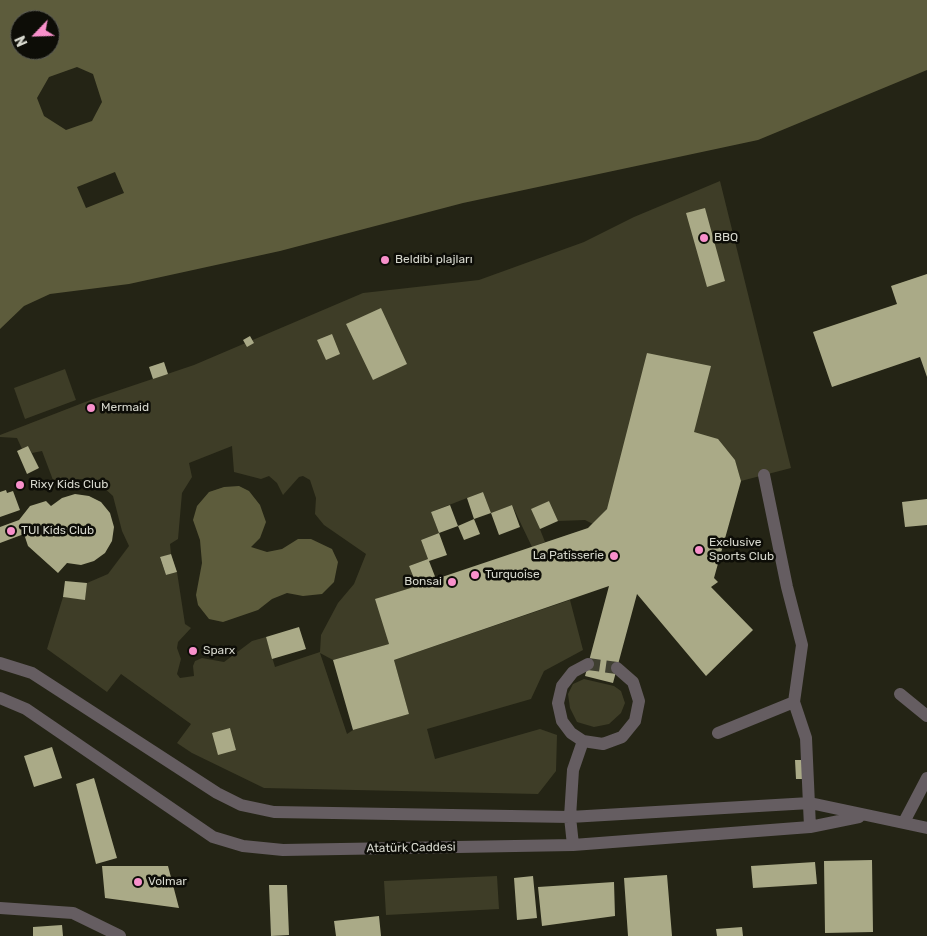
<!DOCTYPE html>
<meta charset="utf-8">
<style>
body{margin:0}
#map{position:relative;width:927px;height:936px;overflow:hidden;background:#242415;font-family:Rubik,sans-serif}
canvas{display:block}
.north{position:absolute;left:10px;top:10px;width:50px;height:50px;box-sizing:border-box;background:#0d0d07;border:1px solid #5d5e56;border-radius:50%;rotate:246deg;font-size:14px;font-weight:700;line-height:20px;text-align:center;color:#d6d7cd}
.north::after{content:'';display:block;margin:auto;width:18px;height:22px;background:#f890cb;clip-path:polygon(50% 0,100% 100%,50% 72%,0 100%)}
</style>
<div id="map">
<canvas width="927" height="936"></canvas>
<div class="north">N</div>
</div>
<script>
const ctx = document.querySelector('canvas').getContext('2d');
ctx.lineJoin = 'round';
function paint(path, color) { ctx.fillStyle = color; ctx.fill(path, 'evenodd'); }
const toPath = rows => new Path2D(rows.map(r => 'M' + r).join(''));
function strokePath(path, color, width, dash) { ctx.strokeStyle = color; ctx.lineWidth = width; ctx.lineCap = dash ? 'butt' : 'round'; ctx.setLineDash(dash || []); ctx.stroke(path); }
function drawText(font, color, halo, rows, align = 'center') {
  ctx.font = font + ' Rubik,sans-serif'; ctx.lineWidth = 5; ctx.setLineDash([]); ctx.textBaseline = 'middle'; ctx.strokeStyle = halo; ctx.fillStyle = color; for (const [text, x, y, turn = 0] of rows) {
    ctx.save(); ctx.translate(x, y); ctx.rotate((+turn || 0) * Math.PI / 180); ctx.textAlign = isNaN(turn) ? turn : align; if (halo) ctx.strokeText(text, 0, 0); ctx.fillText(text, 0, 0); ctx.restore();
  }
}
paint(toPath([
 [720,181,791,468,741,481,735,460,718,440,607,509,593,524,585,520,558,521,549,501,532,509,545,542,532,547,512,505,491,513,483,492,467,498,431,512,439,533,421,540,428,559,409,566,417,586,379,598,389,644,333,660,320,653,347,734,353,730,409,714,394,660,570,600,583,650,544,671,531,699,427,729,435,759,540,729,557,735,556,771,538,794,264,788,192,753,177,743,191,724,121,674,107,692,47,649,63,597,85,599,87,583,108,574,129,546,122,531,113,496,102,486,89,479,72,479,56,488,42,451,32,453,28,446,22,449,17,438,0,437,0,435,93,399,194,365,363,293,479,280,584,242,634,217],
 [232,446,234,472,261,479,269,476,277,483,283,495,299,477,303,476,310,480,316,498,315,514,324,525,366,554,354,584,338,603,321,635,320,652,275,667,266,637,252,641,224,662,202,658,195,661,193,666,194,676,180,678,177,674,181,659,177,648,178,642,191,628,185,624,177,572,166,575,160,558,171,554,170,544,178,539,182,493,192,477,189,463],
 [65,369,76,400,25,419,14,388],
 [584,679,614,686,621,691,625,703,621,713,609,724,594,727,577,722,570,708,568,694,573,684],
 [497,876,499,909,386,915,384,881]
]), '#3e3d27');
paint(toPath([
 [0,0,927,0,927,70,758,140,463,203,280,251,129,284,50,294,24,306,0,329],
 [20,20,50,20,50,50,20,50],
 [239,486,249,491,260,505,266,522,260,538,251,547,267,552,282,549,298,539,311,539,332,549,338,562,334,582,322,594,303,596,287,593,272,599,258,610,223,622,209,619,198,605,196,595,202,563,200,540,193,520,197,506,209,492,224,487]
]), '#5d5c3c');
paint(toPath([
 [77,67,93,74,102,102,92,121,66,130,44,116,37,98,49,77],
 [115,172,124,193,86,208,77,187]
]), '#242415');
paint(toPath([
 [705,208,725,281,707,287,686,213],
 [927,274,927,377,920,357,832,387,813,332,897,304,891,286],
 [381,308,407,364,373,380,346,324],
 [332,334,340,354,326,360,317,340],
 [250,336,254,343,247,347,243,340],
 [647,353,711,366,694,432,718,439,735,460,741,481,714,578,718,582,711,587,753,630,706,676,637,594,613,683,585,676,609,586,394,660,409,714,353,730,333,660,389,644,375,599,417,586,409,566,428,559,421,540,439,533,431,512,450,505,458,526,439,533,447,555,429,561,436,579,588,528,607,509],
 [164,362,168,374,153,379,149,367],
 [28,446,39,468,27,474,17,451],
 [6,490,7,493,13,491,20,510,0,517,0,492],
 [483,492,491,513,512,505,520,527,499,535,491,513,474,519,480,534,464,540,458,526,474,519,467,498],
 [75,494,89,496,101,502,110,513,114,527,112,541,105,553,94,561,81,565,67,563,58,573,28,546,24,534,0,543,0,527,19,520,30,506,46,501,51,506,62,498],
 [927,499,927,525,905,527,902,502],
 [549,501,558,521,540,529,531,509],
 [171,554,177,572,166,575,160,557],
 [65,581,87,583,85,600,63,597],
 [299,627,306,649,272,659,266,637],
 [230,728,236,750,218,755,212,733],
 [52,747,62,778,34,787,24,756],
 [795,760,804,760,805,779,796,779],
 [94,778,117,858,96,864,76,784],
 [872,860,873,932,825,933,824,861],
 [815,862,817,884,753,888,751,866],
 [102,866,168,866,179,908,105,898],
 [667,875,672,936,628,936,624,878],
 [533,876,537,918,517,920,514,878],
 [614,882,615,916,542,926,538,887],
 [269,885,287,885,289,935,271,936],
 [379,916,381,936,336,936,334,921],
 [62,925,63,936,33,936,33,927],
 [742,927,743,936,717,936,716,929]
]), '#aaaa87');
strokePath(toPath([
 [588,664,617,668]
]), '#3f3f31', 12, [12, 6]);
strokePath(toPath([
 [764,475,787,587,802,645,794,702,806,738,810,827],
 [0,663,32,673,217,793,241,805,274,812,570,817,810,803,927,828],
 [588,664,573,672,562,686,558,703,562,721,571,733,583,741,603,744,622,737,635,721,639,701,633,682,617,668],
 [900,694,927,716],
 [0,698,26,709,213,837,243,846,283,850,573,845,810,827,859,817],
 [718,733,794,702],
 [904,822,927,778],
 [573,845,570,817,573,770,583,741],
 [0,908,73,913,120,936]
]), '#655d61', 12);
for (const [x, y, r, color] of [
 [704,238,5,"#f890cb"],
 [385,260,5,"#f890cb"],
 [91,408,5,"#f890cb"],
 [20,485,5,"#f890cb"],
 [11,531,5,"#f890cb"],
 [699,550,5,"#f890cb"],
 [614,556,5,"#f890cb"],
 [475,575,5,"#f890cb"],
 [452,582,5,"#f890cb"],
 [193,651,5,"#f890cb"],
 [138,882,5,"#f890cb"]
]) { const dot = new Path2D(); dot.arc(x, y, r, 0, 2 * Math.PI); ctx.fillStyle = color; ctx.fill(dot); strokePath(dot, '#0d0d07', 2); }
drawText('12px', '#d6d7cd', '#0d0d07', [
 ["BBQ",714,238],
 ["Beldibi plajları",395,260],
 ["Mermaid",101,408],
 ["Rixy Kids Club",30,485],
 ["TUI Kids Club",21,531],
 ["Exclusive",709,543],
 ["Sports Club",709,557],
 ["La Patisserie",604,556,"right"],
 ["Turquoise",485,575],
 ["Bonsai",442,582,"right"],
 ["Sparx",203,651],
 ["Volmar",148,882]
], 'left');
drawText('12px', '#d6d7cd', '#0d0d07', [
 ["Atatürk Caddesi",411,848,-1]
]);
</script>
